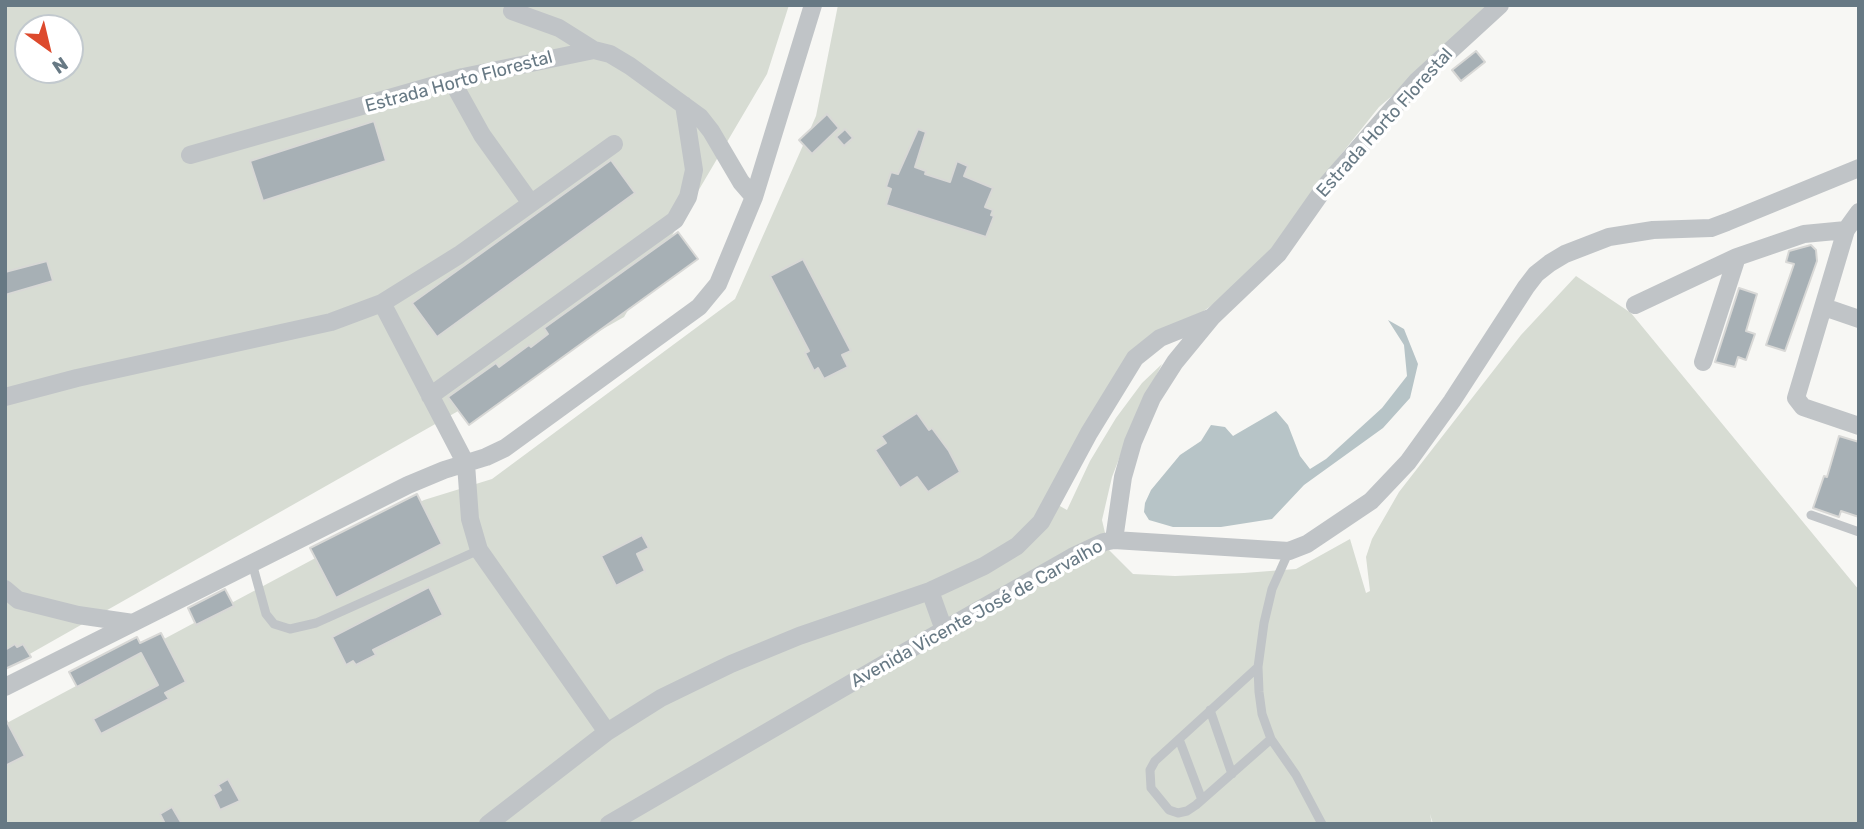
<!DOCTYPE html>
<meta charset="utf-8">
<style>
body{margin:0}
#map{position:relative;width:1864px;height:829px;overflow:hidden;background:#f7f7f4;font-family:Rubik,sans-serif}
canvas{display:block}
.frame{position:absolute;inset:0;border:7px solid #677984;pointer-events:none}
.north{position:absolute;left:14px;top:14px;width:70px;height:70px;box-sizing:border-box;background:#fff;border:2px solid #c2c9ce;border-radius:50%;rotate:146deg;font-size:19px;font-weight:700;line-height:28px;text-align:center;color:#677984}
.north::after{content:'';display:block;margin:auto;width:24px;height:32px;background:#dd4a2d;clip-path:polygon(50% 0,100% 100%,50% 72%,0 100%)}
</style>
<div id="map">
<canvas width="1864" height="829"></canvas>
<div class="frame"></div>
<div class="north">N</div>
</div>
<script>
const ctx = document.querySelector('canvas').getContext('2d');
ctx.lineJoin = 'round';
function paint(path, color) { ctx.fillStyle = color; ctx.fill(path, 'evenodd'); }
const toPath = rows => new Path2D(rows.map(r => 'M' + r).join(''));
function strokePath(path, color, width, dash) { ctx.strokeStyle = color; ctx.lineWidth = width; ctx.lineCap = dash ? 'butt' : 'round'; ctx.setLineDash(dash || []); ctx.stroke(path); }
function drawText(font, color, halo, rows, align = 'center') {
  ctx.font = font + ' Rubik,sans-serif'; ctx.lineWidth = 7; ctx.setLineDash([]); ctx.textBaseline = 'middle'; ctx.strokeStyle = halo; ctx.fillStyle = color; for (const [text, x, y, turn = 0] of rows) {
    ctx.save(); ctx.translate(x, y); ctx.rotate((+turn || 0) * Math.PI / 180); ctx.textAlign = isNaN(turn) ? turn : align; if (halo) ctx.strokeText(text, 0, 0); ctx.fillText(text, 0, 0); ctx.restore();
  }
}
paint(toPath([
 [5,5,789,5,767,74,624,317,5,668],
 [28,28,70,28,70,70,28,70],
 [838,5,1498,5,1379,107,1323,177,1281,243,1238,286,1152,349,1119,386,1049,500,1067,510,1090,461,1116,418,1142,383,1162,364,1134,420,1112,477,1102,520,1109,550,1133,574,1175,576,1244,573,1296,569,1350,539,1366,593,1370,591,1366,557,1372,539,1399,492,1521,335,1576,276,1631,313,1859,590,1859,824,1433,824,1430,814,1432,824,5,824,5,724,424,500,492,479,735,299,816,116]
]), '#d7dcd3');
paint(toPath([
 [1388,320,1404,329,1418,364,1410,398,1383,428,1304,485,1272,519,1221,527,1173,527,1149,520,1144,512,1145,503,1151,490,1180,455,1201,441,1211,425,1225,427,1233,436,1276,411,1288,425,1300,456,1310,469,1326,459,1382,408,1407,376,1404,345]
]), '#b7c4c7');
const building = toPath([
 [1476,51,1485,62,1461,81,1452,70,1476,51],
 [827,114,839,128,812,154,799,140,827,114],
 [374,121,386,161,263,201,250,161,374,121],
 [845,129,853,138,844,146,836,137,845,129],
 [918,129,926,132,915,167,926,171,925,174,950,182,957,161,968,166,964,176,993,188,985,207,993,210,991,215,994,216,986,237,886,205,891,189,886,187,891,172,898,174,918,129],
 [611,160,635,193,437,337,412,303,611,160],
 [678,232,698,259,469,425,448,397,496,363,499,367,529,345,531,347,548,334,544,328,678,232],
 [1811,245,1816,250,1817,261,1785,351,1766,345,1794,264,1786,262,1789,251,1811,245],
 [803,259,851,351,842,355,848,367,824,379,818,368,814,371,805,353,809,351,770,276,803,259],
 [47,261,53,281,5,295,5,272,47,261],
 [1739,288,1757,294,1746,331,1755,334,1746,360,1738,357,1735,367,1715,362,1739,288],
 [917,413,929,430,932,428,949,451,960,472,928,492,917,477,900,488,875,450,886,443,881,436,917,413],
 [1839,436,1859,442,1859,517,1841,511,1839,517,1813,508,1824,476,1827,477,1839,436],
 [417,494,442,544,336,598,310,548,417,494],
 [642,535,649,548,637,554,645,571,616,586,601,556,642,535],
 [429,587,443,615,373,650,376,655,356,665,353,661,346,665,332,637,429,587],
 [225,589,234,606,196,625,188,608,225,589],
 [161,633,186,682,165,693,169,699,101,734,93,719,158,685,141,653,77,687,69,672,137,637,140,643,161,633],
 [15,644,17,647,23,644,31,657,5,669,5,650,15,644],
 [5,718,25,756,5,766,5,718],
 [228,779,240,801,220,810,213,795,221,790,218,785,228,779],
 [172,807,182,824,165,824,160,814,172,807]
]);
paint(building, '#a7b0b5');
strokePath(building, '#d8d8d6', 2);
strokePath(toPath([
 [1811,515,1859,532],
 [1289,551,1272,589,1264,623,1258,667,1259,692,1262,714,1271,739,1296,775,1322,824],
 [252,563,266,614,274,624,290,629,316,623,479,550],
 [1258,667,1155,761,1150,770,1151,788,1169,810,1178,813,1187,811,1196,805,1271,739],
 [1210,710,1232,774],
 [1179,739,1202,800]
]), '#c0c4c7', 9);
strokePath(toPath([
 [512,11,559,28,594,50],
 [452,81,482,135,530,202],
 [190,155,463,77,594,50,610,54,630,66,700,117,711,131,741,182,754,197],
 [1859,212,1846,230,1796,398,1803,407,1859,426],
 [382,303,466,464,470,519,479,550,607,732],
 [1635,305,1737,257,1804,234,1846,230],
 [1824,307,1859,319],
 [1703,362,1737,257],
 [430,396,675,220,688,197,694,170,684,105],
 [5,397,77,378,331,322,382,303,459,255,614,144],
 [1114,540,1123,477,1133,442,1152,398,1175,362,1212,317,1278,254,1328,183,1417,81,1500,5],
 [5,589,18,600,78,615,133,623],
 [930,591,944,630],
 [5,687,408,485,444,470,486,457,505,448,699,307,718,284,754,197,813,5],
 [488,824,607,732,661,698,731,664,799,636,930,591,984,566,1017,546,1041,522,1089,433,1135,358,1160,338,1212,317],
 [609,824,891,660,1072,557,1104,542,1114,540,1289,551,1307,544,1371,501,1408,462,1452,401,1526,287,1536,274,1550,263,1565,254,1609,237,1653,230,1711,228,1727,222,1859,168]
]), '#c0c4c7', 18);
drawText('18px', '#677984', '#fff', [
 ["Estrada Horto Florestal",459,82,-15],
 ["Estrada Horto Florestal",1385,123,-48],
 ["Avenida Vicente José de Carvalho",977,614,-29]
]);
</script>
